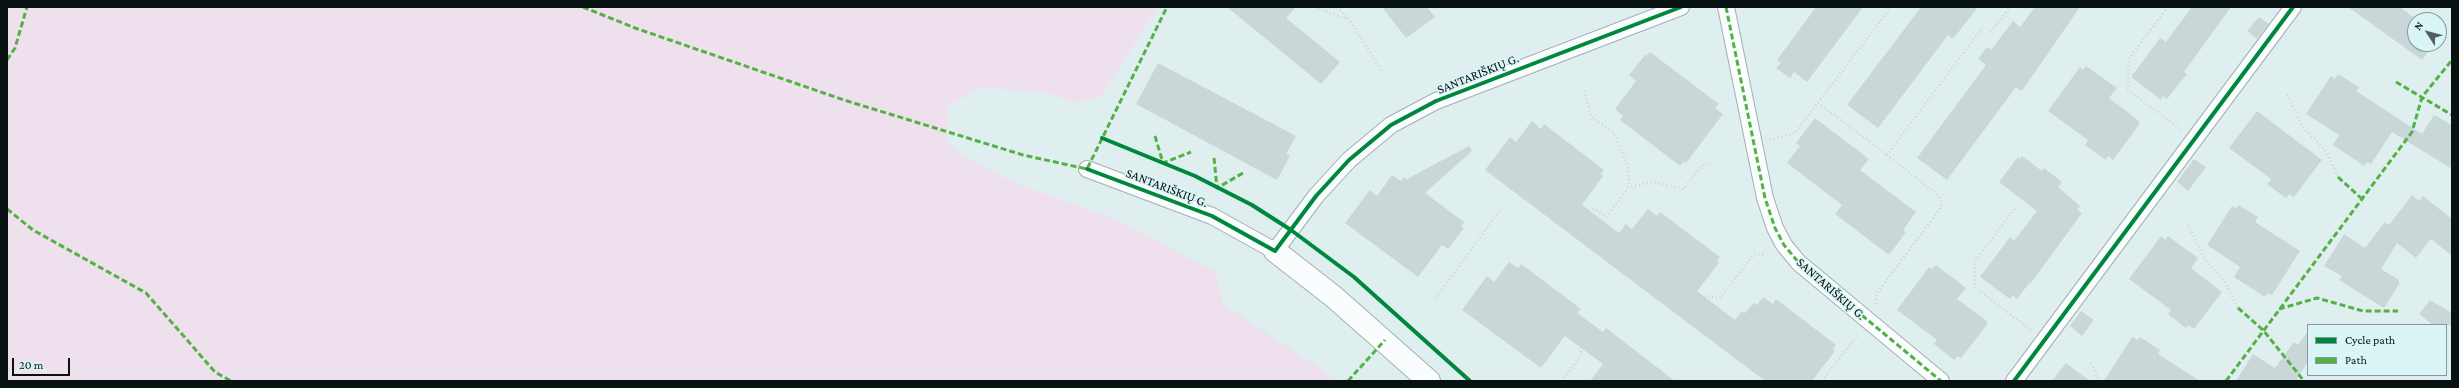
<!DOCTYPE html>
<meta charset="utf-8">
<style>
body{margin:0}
#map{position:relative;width:2459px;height:388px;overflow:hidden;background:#dfeff0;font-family:"Crimson Pro",serif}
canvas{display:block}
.frame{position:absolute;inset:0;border:8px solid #081212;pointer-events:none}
.legend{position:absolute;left:2307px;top:324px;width:140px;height:52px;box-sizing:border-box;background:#d9f5f6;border:1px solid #859a9b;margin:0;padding:5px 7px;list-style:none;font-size:12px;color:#081212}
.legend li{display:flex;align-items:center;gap:8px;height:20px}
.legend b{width:20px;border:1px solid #859a9b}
.north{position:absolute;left:2407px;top:12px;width:40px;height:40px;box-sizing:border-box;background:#d9f5f6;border:1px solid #859a9b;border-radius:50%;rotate:306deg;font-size:11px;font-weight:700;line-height:16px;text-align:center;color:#081212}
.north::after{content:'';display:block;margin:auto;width:14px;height:18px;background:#535f60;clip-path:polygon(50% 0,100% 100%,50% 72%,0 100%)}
.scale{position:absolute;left:12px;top:358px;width:58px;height:18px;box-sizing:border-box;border:2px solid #081212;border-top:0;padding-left:5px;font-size:12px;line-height:14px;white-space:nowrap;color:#081212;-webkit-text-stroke:3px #d9f5f6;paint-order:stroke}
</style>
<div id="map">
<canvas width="2459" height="388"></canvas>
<div class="frame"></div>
<ul class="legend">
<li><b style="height:5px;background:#00873e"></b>Cycle path</li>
<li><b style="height:5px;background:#54b144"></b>Path</li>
</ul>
<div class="north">N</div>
<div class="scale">20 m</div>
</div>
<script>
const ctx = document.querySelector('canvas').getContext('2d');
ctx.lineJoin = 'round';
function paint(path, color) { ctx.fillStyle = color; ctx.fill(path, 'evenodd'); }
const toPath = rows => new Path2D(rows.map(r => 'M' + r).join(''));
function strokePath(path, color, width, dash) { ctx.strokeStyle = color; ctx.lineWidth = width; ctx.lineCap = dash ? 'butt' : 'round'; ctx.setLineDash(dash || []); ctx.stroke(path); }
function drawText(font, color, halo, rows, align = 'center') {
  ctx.font = font + ' "Crimson Pro",serif'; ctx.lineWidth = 3.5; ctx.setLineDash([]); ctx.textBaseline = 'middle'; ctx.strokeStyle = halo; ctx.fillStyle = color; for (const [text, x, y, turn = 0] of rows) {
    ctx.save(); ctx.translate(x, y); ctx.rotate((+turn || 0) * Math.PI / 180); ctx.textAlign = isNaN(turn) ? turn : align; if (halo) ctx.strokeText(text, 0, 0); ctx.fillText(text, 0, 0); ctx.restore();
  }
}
paint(toPath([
 [7,7,1158,7,1101,97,1076,103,1045,92,981,88,948,106,947,142,961,155,1015,183,1118,220,1215,272,1224,305,1339,381,7,381]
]), '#eee0ec');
paint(toPath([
 [1227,7,1296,7,1286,18,1340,62,1321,84],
 [1382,7,1427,7,1435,17,1406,38],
 [1816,7,1863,7,1807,82,1794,72,1790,78,1776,68,1781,63,1777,60],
 [1921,7,1978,7,1953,39,1948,35,1878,128,1847,105],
 [2035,7,2080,7,2024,88,2021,91,2016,87,1947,180,1917,158,1986,65,1978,59,1987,47,1991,50,2013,21,2020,27],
 [2192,7,2231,7,2184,72,2187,74,2167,99,2163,96,2161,100,2131,77,2160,38,2166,42],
 [2348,7,2400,7,2417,20,2415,20,2415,44,2434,44,2422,60],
 [2259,17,2269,24,2257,39,2247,31],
 [1650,52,1719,104,1715,108,1723,114,1686,163,1684,161,1680,166,1620,120,1623,116,1615,109,1636,81,1629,75,1645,55,1646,56],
 [1158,63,1296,136,1286,154,1290,156,1277,180,1136,104],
 [2086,66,2117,88,2109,98,2139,121,2139,125,2113,160,2108,156,2106,160,2085,145,2088,140,2048,111,2080,67,2083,70],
 [2338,74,2359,87,2356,91,2422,134,2434,115,2452,125,2452,169,2392,132,2371,164,2367,162,2364,166,2333,145,2339,135,2306,114,2331,76,2335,79],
 [2257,111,2322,160,2294,197,2289,194,2286,198,2267,184,2271,179,2229,148],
 [1815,118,1869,159,1860,170,1916,212,1903,230,1906,232,1889,255,1835,214,1842,205,1787,163,1800,146,1796,143],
 [1532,121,1541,129,1544,124,1604,170,1601,174,1603,176,1582,205,1619,233,1626,224,1632,229,1648,209,1657,216,1660,212,1720,257,1717,261,1719,263,1697,291,1735,320,1742,311,1745,313,1754,303,1757,305,1763,297,1773,304,1776,299,1836,345,1833,349,1835,351,1812,381,1765,381,1485,170,1510,137,1516,142],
 [1469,146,1472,151,1425,193,1464,222,1461,227,1464,228,1448,249,1442,245,1418,277,1345,223,1370,190,1377,196,1392,175,1401,181,1404,177,1407,179],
 [2022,156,2042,171,2044,168,2062,182,2058,187,2080,206,2077,210,2082,213,2031,283,2030,282,2017,299,2013,295,2010,299,1980,277,2010,237,2014,241,2037,211,1999,182,2018,157,2020,159],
 [2194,159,2206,167,2188,191,2177,182],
 [2412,195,2419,201,2423,196,2452,219,2452,256,2431,239,2416,258,2397,243,2381,269,2399,280,2399,284,2384,308,2339,280,2342,276,2324,266,2344,234,2365,248,2385,222,2389,225],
 [2238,205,2258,217,2255,222,2300,251,2272,295,2268,293,2265,297,2234,277,2240,267,2207,245,2232,206,2236,209],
 [2161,236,2165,240,2168,236,2198,258,2191,268,2222,292,2194,329,2188,325,2186,328,2168,314,2171,310,2129,279],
 [1509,262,1518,268,1521,264,1581,309,1577,313,1603,332,1606,328,1675,381,1590,381,1603,364,1565,336,1541,368,1462,310,1487,276,1494,282],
 [1936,265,1966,288,1957,299,1987,321,1987,325,1961,358,1958,356,1954,360,1934,344,1937,340,1897,310,1929,267,1932,269],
 [2430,300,2452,313,2452,325,2433,325,2419,314],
 [2081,311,2094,320,2082,336,2070,326],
 [2308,331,2308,361,2296,381,2236,381,2253,354,2275,368,2294,342,2298,345],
 [2132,337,2138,340,2140,337,2160,350,2158,354,2200,381,2104,381],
 [2066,363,2090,381,2052,381]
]), '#cad7d8');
const minor = toPath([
 [1726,7,1765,198,1775,228,1784,245,1799,263,1941,381],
 [1087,169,1212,216,1275,251,1316,196,1349,160,1391,125,1436,101,1681,7],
 [2014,381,2293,7]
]);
const secondary = toPath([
 [1275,251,1334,297,1429,381]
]);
strokePath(minor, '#a3afb0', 18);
strokePath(secondary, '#a3afb0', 24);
strokePath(toPath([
 [1315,7,1347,19],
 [1337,7,1350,20,1382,72],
 [2168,7,2128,60,2128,90,2180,129],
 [1991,32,2010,7],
 [1584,91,1591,117,1613,132,1628,165,1629,187],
 [2287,95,2304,129,2326,151,2338,177],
 [1818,103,1887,155],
 [1770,140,1795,133,1891,7],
 [2015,209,1975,261,1975,287,2031,330],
 [1589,211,1595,209,1606,217,1629,187,1653,182,1684,189,1701,166,1712,163],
 [2188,225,2204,258,2225,282,2238,308],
 [1704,296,1720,298,1754,254,1764,255],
 [1435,299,1500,210],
 [1875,304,1877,293,1940,209,1942,202,1939,196,1887,155,1983,27],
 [2091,363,2100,381],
 [1562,381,1582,354,1579,348],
 [1822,381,1858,334]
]), '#ced2d2', 2.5, [1, 3]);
strokePath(minor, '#fafdfd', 16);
strokePath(secondary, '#fafdfd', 22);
strokePath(toPath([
 [583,7,635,28,844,100,1023,155,1087,169,1167,7],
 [1726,7,1765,198,1775,228,1784,245,1799,263,1941,381],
 [7,60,15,48,27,7],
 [2396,82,2452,115],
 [1155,136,1163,163,1191,152],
 [1214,158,1217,188,1243,173],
 [2338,177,2362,199],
 [7,209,33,230,146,293,215,372,231,381],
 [2238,308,2263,330,2304,381],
 [2279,309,2317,298,2363,311,2398,311],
 [1348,381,1385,340],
 [2226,381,2412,132,2422,97,2452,60]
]), '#54b144', 3, [6, 3]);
strokePath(toPath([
 [1102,138,1195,176,1252,205,1291,230,1354,277,1470,381],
 [1087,169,1212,216,1275,251,1316,196,1349,160,1391,125,1436,101,1681,7],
 [2014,381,2293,7]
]), '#00873e', 4);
drawText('13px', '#081212', '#d9f5f6', [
 ["SANTARIŠKIŲ G.",1478,74,-22],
 ["SANTARIŠKIŲ G.",1167,188,21],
 ["SANTARIŠKIŲ G.",1831,289,41]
]);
</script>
